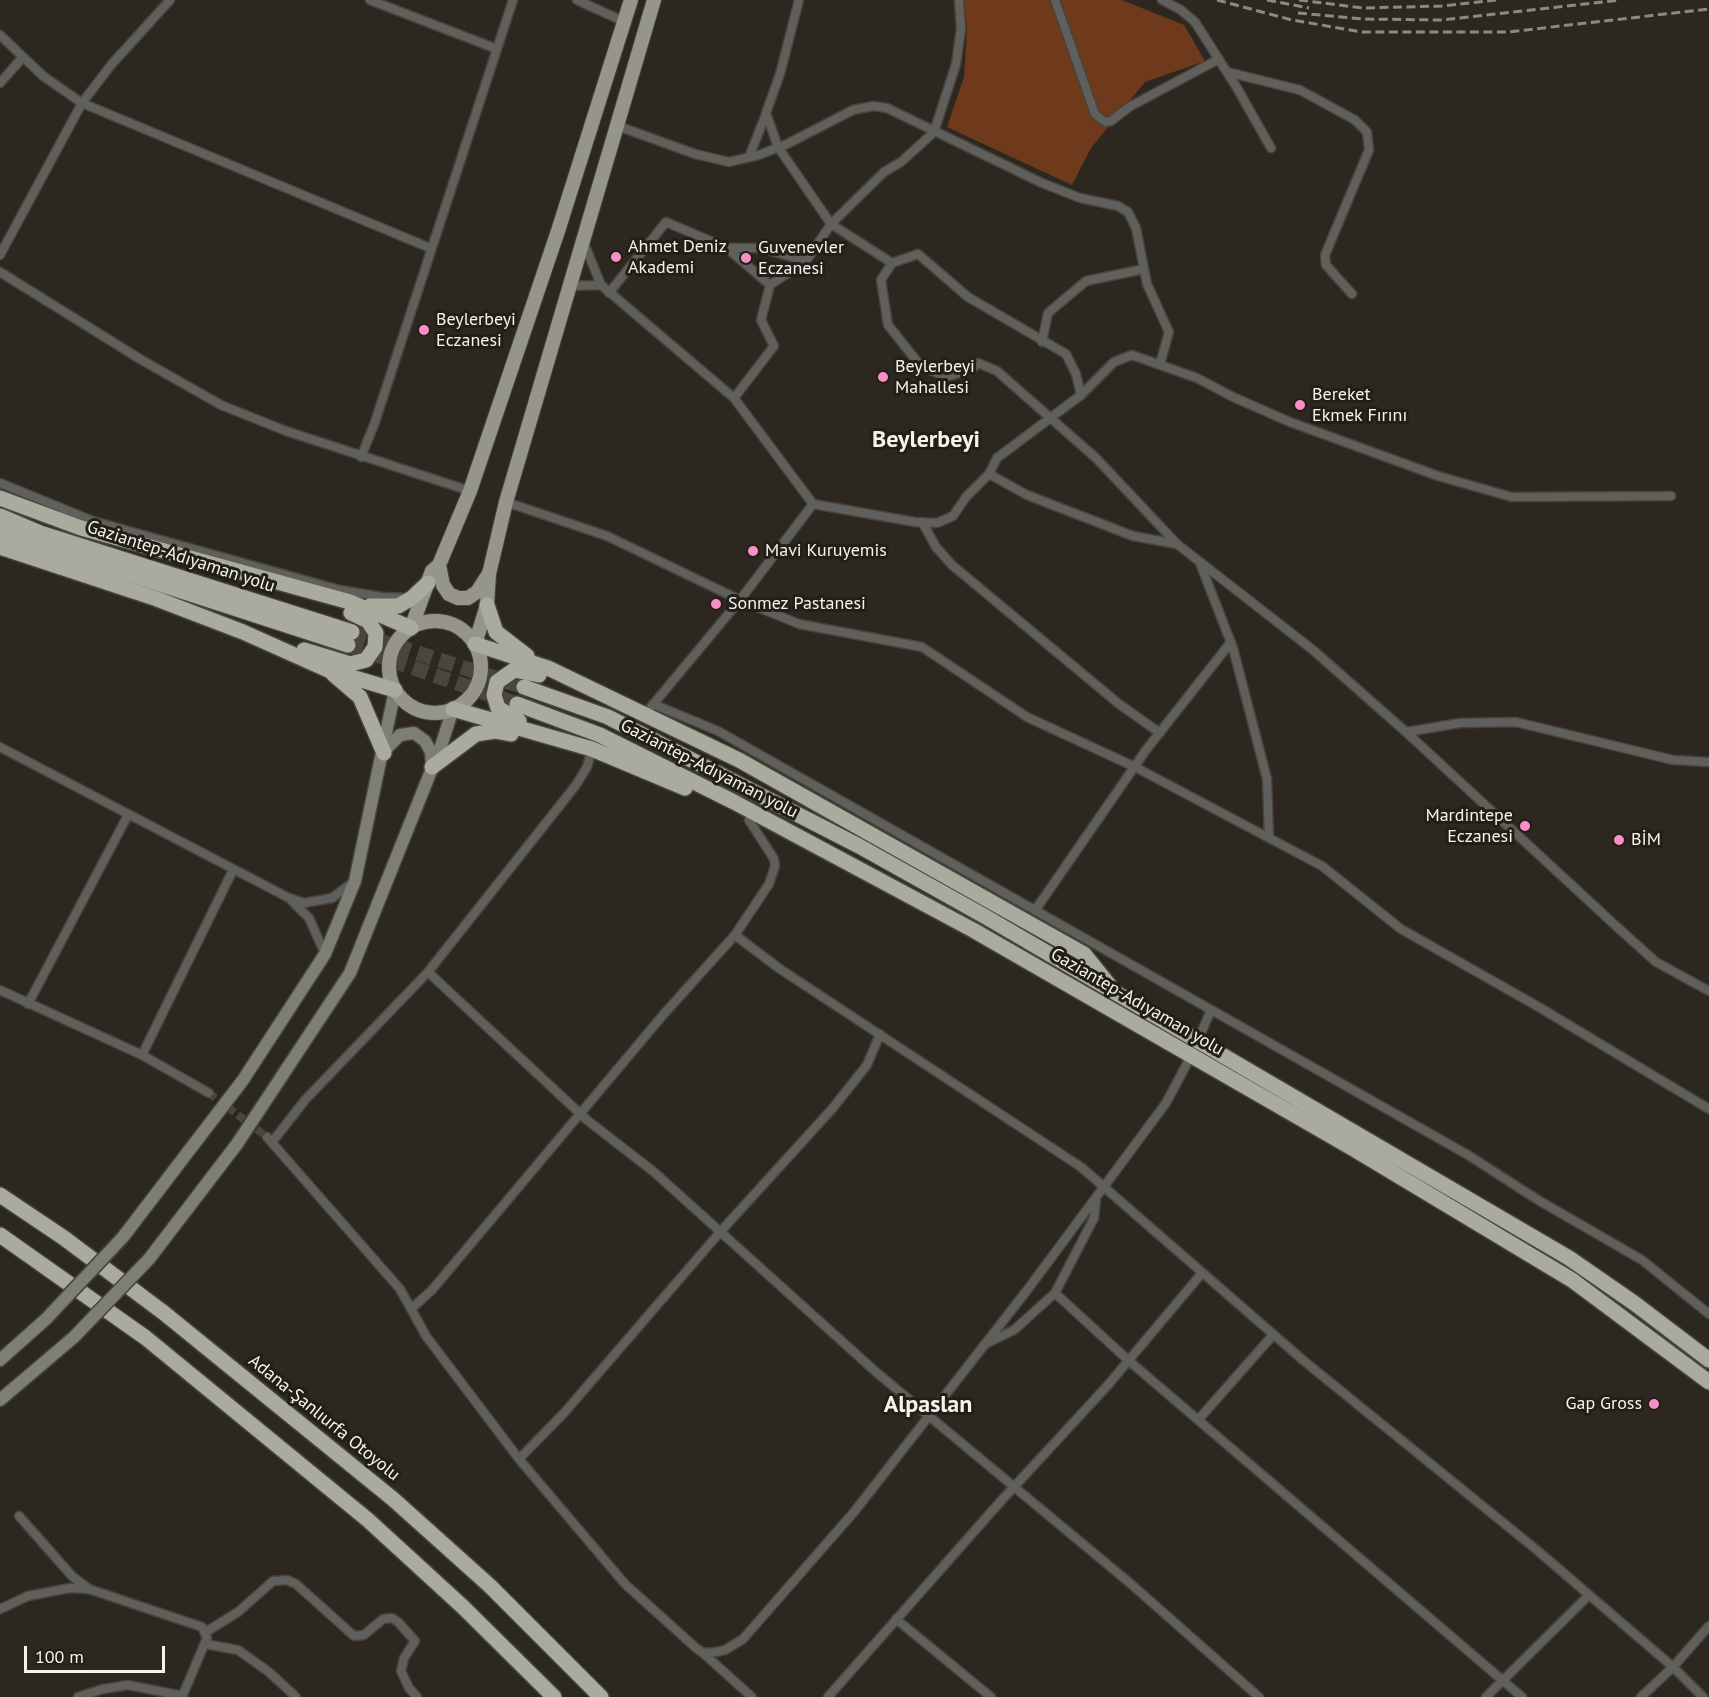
<!DOCTYPE html>
<meta charset="utf-8">
<style>
body{margin:0}
#map{position:relative;width:1709px;height:1697px;overflow:hidden;background:#2c2820;font-family:"PT Sans",sans-serif}
canvas{display:block}
.scale{position:absolute;left:24px;top:1646px;width:141px;height:27px;box-sizing:border-box;border:3px solid #f6f3ee;border-top:0;padding-left:8px;font-size:18px;line-height:21px;white-space:nowrap;color:#f6f3ee;-webkit-text-stroke:4px #221f16;paint-order:stroke}
</style>
<div id="map">
<canvas width="1709" height="1697"></canvas>
<div class="scale">100 m</div>
</div>
<script>
const ctx = document.querySelector('canvas').getContext('2d');
ctx.lineJoin = 'round';
function paint(path, color) { ctx.fillStyle = color; ctx.fill(path, 'evenodd'); }
const toPath = rows => new Path2D(rows.map(r => 'M' + r).join(''));
function strokePath(path, color, width, dash) { ctx.strokeStyle = color; ctx.lineWidth = width; ctx.lineCap = dash ? 'butt' : 'round'; ctx.setLineDash(dash || []); ctx.stroke(path); }
function drawText(font, color, halo, rows, align = 'center') {
  ctx.font = font + ' "PT Sans",sans-serif'; ctx.lineWidth = 6; ctx.setLineDash([]); ctx.textBaseline = 'middle'; ctx.strokeStyle = halo; ctx.fillStyle = color; for (const [text, x, y, turn = 0] of rows) {
    ctx.save(); ctx.translate(x, y); ctx.rotate((+turn || 0) * Math.PI / 180); ctx.textAlign = isNaN(turn) ? turn : align; if (halo) ctx.strokeText(text, 0, 0); ctx.fillText(text, 0, 0); ctx.restore();
  }
}
paint(toPath([
 [964,0,1122,0,1184,25,1205,61,1145,82,1091,148,1072,185,947,127,964,77,967,29]
]), '#6f3a1b');
strokePath(toPath([
 [209,1093,267,1137]
]), '#4a463f', 8, [8, 4]);
strokePath(toPath([
 [352,632,524,687],
 [348,645,517,704]
]), '#4a463f', 15, [15, 8]);
const street = toPath([
 [370,0,497,49],
 [577,0,623,21],
 [799,0,780,74,766,113,778,147,831,224,892,263,918,254,968,297,1066,354,1076,374,1081,395],
 [1055,0,1095,114,1105,122,1111,121,1129,107,1219,59],
 [1162,0,1181,10,1195,22,1237,88,1271,148],
 [0,35,43,76,82,103,430,248],
 [1227,72,1300,90,1355,120,1367,132,1369,150,1325,255,1326,265,1352,294],
 [0,83,23,57],
 [615,125,695,154,729,162,759,155,787,144,853,110,873,106,887,108,1042,183,1080,198,1118,206,1128,212,1136,228,1147,284,1169,332,1160,364],
 [749,157,766,114],
 [584,243,601,285,734,398,813,504,915,522,937,523,953,516,966,497,989,474,997,458,1081,395,1114,362,1132,355,1197,378,1233,397,1290,422,1438,476,1512,497,1671,496],
 [727,248,760,248,806,261],
 [0,255,82,103,111,65,170,0],
 [892,263,881,280,888,325,920,365,946,377,972,369,978,363,997,371,1096,458,1177,544,1313,650,1406,732,1616,926,1656,962,1709,991],
 [0,272,140,359,221,405,286,431,470,491],
 [770,285,806,261,831,224,884,172,901,162,934,132,956,64,961,29,959,0],
 [569,286,601,285],
 [609,293,666,222,727,248,770,285,761,320,774,346,734,398],
 [1042,342,1048,313,1086,281,1144,269],
 [361,457,375,422,513,0],
 [989,474,1027,495,1133,536,1177,544],
 [0,483,93,521,340,590,382,597,408,598],
 [506,502,607,536,740,600,799,624,922,647,1027,717,1135,767,1322,866,1401,929,1537,1006,1709,1109],
 [922,522,936,547,952,565,1119,704,1160,733],
 [1200,563,1233,648,1267,779,1269,837],
 [653,704,718,731,1468,1155,1538,1200,1642,1260,1709,1314],
 [651,707,740,600,813,504],
 [1406,732,1460,723,1516,722,1673,760,1709,762],
 [0,747,287,897,304,903,332,898,352,883],
 [292,901,309,918,325,954],
 [1036,909,1146,750,1231,642],
 [735,935,780,969,1081,1167,1304,1361,1538,1551,1673,1667,1703,1697],
 [428,972,587,1120,654,1172,876,1372,1131,1584,1259,1697],
 [0,990,142,1055,209,1093],
 [28,1004,128,815],
 [142,1055,233,870],
 [267,1137,400,1289,426,1336,519,1459,625,1584,696,1648,703,1653,716,1652,725,1650,743,1639,854,1512,1028,1289,1166,1103,1191,1056,1211,1010],
 [273,1141,305,1100,428,972,576,785,587,767,592,749],
 [1055,1293,1128,1360,1522,1697],
 [411,1309,432,1290,663,1015,735,935,769,884,775,866,774,859,749,820],
 [987,1343,1014,1330,1055,1293,1094,1218,1096,1200],
 [1198,1420,1273,1335],
 [519,1459,564,1413,721,1231,832,1109,867,1065,880,1034],
 [19,1516,72,1576,89,1589,202,1627,207,1638,182,1697],
 [0,1609,28,1596,70,1588,88,1589],
 [896,1619,991,1697],
 [206,1632,238,1612,273,1581,287,1580,296,1584,354,1636,364,1635,383,1619,392,1618,398,1622,415,1641,404,1658,401,1671,409,1688,417,1697],
 [205,1644,238,1650,269,1672,296,1697],
 [703,1653,752,1697],
 [78,1697,103,1689,128,1685,183,1696],
 [828,1697,1000,1502,1108,1385,1202,1273],
 [1486,1697,1589,1595],
 [1641,1697,1673,1667,1709,1626]
]);
const secondary = toPath([
 [385,750,400,735,414,733,425,741,431,752,432,765],
 [123,1237,243,1080,325,954,355,881,395,690],
 [149,1259,237,1144,350,973,441,746,453,709],
 [0,1360,46,1319],
 [0,1400,74,1337]
]);
const primary = toPath([
 [439,565,443,585,449,594,458,598,468,598,477,592,488,575],
 '389 667a46 46 0 1 1 92 0a46 46 0 1 1-92 0Z',
 [411,628,432,571,439,565,470,491,558,231,631,0],
 [475,644,487,605,489,574,506,502,654,0]
]);
const highway = toPath([
 [0,498,81,528,350,602,411,628],
 [0,516,40,533,352,632],
 [0,532,348,645],
 [0,547,157,599,243,632,328,670,395,690],
 [487,605,496,632,527,656],
 [370,606,398,606,412,598,428,583],
 [475,644,548,668,739,760,1084,954,1109,985],
 [304,650,350,664,366,660,375,647,376,633,368,621,351,613],
 [333,674,360,697,384,753],
 [524,687,608,717,859,846,986,917,1569,1258,1634,1303,1709,1360],
 [517,704,600,735,734,802,973,930,1352,1148,1572,1280,1709,1382],
 [453,709,592,749,685,788],
 [519,721,498,708,494,695,497,682,514,670,539,675],
 [432,767,476,734,495,731,511,734],
 [0,1195,64,1238,164,1313,393,1499,490,1586,601,1697],
 [0,1235,146,1338,368,1520,463,1607,554,1697]
]);
strokePath(street, '#48443d', 11);
strokePath(secondary, '#48443d', 15);
strokePath(primary, '#48443d', 16);
strokePath(highway, '#48443d', 18);
strokePath(street, '#5f5f5b', 8);
strokePath(secondary, '#7d7e76', 12);
strokePath(primary, '#95958c', 14);
strokePath(highway, '#aaab9f', 15);
strokePath(toPath([
 [1217,0,1292,20,1362,32,1508,32,1709,9],
 [1267,0,1309,8],
 [1299,0,1363,8,1442,6,1496,0],
 [1298,13,1363,19,1442,20,1620,0]
]), '#8c8982', 3, [9, 4.5]);
const secondaryBridge = toPath([
 [46,1319,123,1237],
 [74,1337,149,1259]
]);
strokePath(secondaryBridge, '#48443d', 15, []);
strokePath(secondaryBridge, '#7d7e76', 12);
for (const [x, y, r, color] of [
 [616,257,6,"#fa8fc8"],
 [746,258,6,"#fa8fc8"],
 [424,330,6,"#fa8fc8"],
 [883,377,6,"#fa8fc8"],
 [1300,405,6,"#fa8fc8"],
 [753,551,6,"#fa8fc8"],
 [716,604,6,"#fa8fc8"],
 [1525,826,6,"#fa8fc8"],
 [1619,840,6,"#fa8fc8"],
 [1654,1404,6,"#fa8fc8"]
]) { const dot = new Path2D(); dot.arc(x, y, r, 0, 2 * Math.PI); ctx.fillStyle = color; ctx.fill(dot); strokePath(dot, '#221f16', 2); }
drawText('18px', '#f6f3ee', '#221f16', [
 ["Ahmet Deniz",628,247],
 ["Akademi",628,268],
 ["Guvenevler",758,248],
 ["Eczanesi",758,269],
 ["Beylerbeyi",436,320],
 ["Eczanesi",436,341],
 ["Beylerbeyi",895,367],
 ["Mahallesi",895,388],
 ["Bereket",1312,395],
 ["Ekmek Fırını",1312,416],
 ["Mavi Kuruyemis",765,551],
 ["Sonmez Pastanesi",728,604],
 ["Mardintepe",1513,816,"right"],
 ["Eczanesi",1513,837,"right"],
 ["BİM",1631,840],
 ["Gap Gross",1642,1404,"right"]
], 'left');
drawText('18px', '#f6f3ee', '#221f16', [
 ["Gaziantep-Adıyaman yolu",181,557,18],
 ["Gaziantep-Adıyaman yolu",709,769,27],
 ["Gaziantep-Adıyaman yolu",1137,1002,30],
 ["Adana-Şanlıurfa Otoyolu",324,1418,39]
]);
drawText('bold 24px', '#f6f3ee', '#221f16', [
 ["Beylerbeyi",926,440],
 ["Alpaslan",928,1405]
]);
</script>
